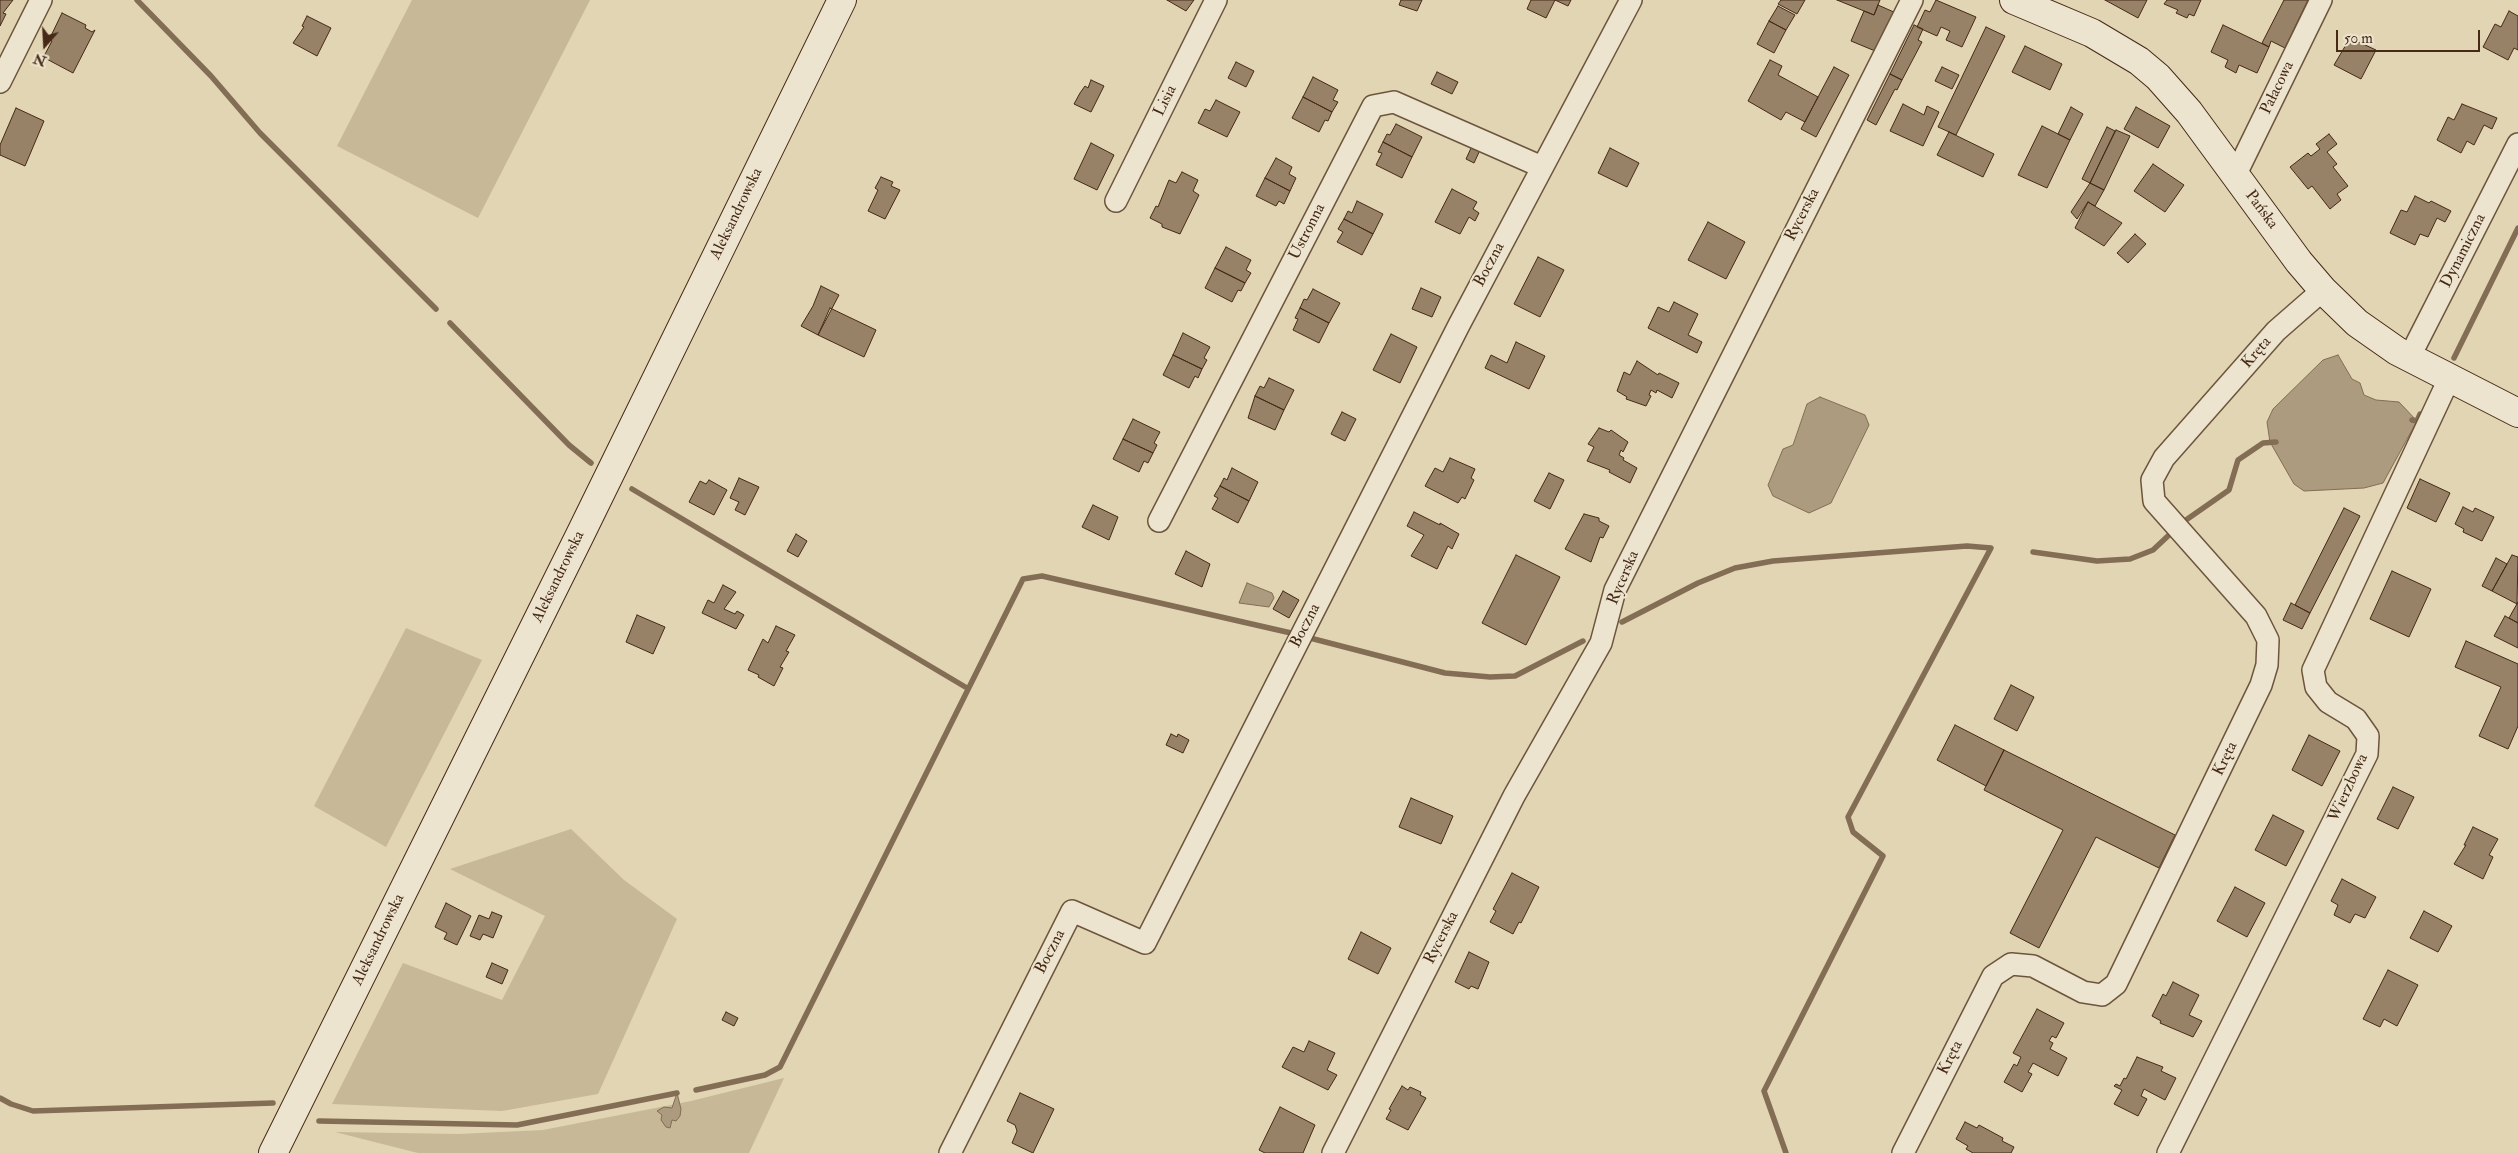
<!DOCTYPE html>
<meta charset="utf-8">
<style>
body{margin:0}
#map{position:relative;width:2518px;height:1153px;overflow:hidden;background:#e1d5b3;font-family:"IM FELL Double Pica",serif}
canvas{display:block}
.north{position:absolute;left:20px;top:20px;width:50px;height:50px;-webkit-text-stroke:4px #ece4ce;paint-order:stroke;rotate:199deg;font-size:14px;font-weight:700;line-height:20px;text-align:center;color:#462916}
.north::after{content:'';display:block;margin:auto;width:18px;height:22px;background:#462916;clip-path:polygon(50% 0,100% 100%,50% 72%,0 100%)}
.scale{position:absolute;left:2336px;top:30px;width:144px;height:22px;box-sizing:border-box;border:2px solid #462916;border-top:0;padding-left:6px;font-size:15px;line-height:18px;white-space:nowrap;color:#462916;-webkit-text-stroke:4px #ece4ce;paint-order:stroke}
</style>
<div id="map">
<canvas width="2518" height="1153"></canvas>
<div class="north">N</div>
<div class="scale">50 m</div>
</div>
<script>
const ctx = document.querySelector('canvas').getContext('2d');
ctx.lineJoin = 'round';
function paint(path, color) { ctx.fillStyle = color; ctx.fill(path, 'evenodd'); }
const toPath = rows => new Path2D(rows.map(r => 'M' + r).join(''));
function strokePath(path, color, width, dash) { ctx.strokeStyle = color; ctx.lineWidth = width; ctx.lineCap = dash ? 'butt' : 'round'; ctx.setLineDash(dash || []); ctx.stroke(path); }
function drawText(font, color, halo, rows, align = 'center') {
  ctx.font = font + ' "IM FELL Double Pica",serif'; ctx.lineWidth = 4.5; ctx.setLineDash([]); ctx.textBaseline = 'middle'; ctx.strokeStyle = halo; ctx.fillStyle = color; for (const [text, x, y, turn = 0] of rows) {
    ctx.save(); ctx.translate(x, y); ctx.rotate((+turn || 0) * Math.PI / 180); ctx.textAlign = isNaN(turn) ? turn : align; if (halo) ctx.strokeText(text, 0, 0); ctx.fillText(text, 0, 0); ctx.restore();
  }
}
paint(toPath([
 [412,0,590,0,478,218,337,146],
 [406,628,482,660,386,847,314,806],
 [571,829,624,880,677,919,598,1094,502,1111,332,1104,403,963,502,1000,545,916,450,869],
 [784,1078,749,1153,418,1153,335,1132,459,1134,543,1130,691,1101]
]), '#c7b898');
const water = toPath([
 [2338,355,2352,379,2360,383,2364,395,2376,400,2399,402,2417,421,2383,483,2364,488,2304,491,2294,484,2270,442,2267,422,2273,409,2323,360,2338,355],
 [1820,397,1865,415,1869,425,1831,503,1809,513,1773,496,1768,485,1783,449,1793,445,1807,404,1820,397],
 [1247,583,1272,593,1274,598,1269,607,1239,603,1247,583],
 [677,1093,681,1109,680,1116,676,1121,672,1120,670,1128,666,1127,661,1120,662,1115,657,1111,664,1107,672,1108,677,1093]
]);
paint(water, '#ac9b7e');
strokePath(water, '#836d54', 1);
strokePath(toPath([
 [137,0,211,76,260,133,436,309],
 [450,323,569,445,591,463],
 [2454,358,2518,228],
 [2412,420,2417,421,2420,414],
 [632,489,967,688],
 [2186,520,2229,490,2238,460,2263,443,2276,442],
 [2033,552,2097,561,2130,559,2153,550,2169,535],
 [1622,622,1698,583,1735,568,1773,561,1967,546,1991,548,1848,817,1853,832,1883,856,1764,1091,1786,1153],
 [1310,638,1445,673,1490,677,1515,676,1583,641],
 [696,1090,765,1075,780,1067,1023,579,1042,576,1291,633],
 [0,1098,11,1104,33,1111,273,1103],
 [319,1121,517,1125,677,1093]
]), '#836d54', 5.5);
const building = toPath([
 [0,0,13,0,3,13,6,14,0,26,0,0],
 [1167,0,1194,0,1186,11,1167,0],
 [1401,0,1422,0,1417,11,1399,5,1401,0],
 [1531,0,1571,0,1568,6,1555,0,1546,18,1527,9,1531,0],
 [1781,0,1805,0,1797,14,1778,4,1781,0],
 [1837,0,1880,0,1874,15,1837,0],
 [1936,0,1976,17,1962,47,1946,40,1950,31,1941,27,1937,36,1917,27,1925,10,1930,12,1936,0],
 [2105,0,2147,0,2138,18,2105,0],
 [2167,0,2201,0,2194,16,2189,14,2187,18,2176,13,2178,10,2164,4,2167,0],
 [2284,0,2308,0,2285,48,2271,41,2269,47,2262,43,2284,0],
 [1878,5,1896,13,1880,53,1851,41,1864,11,1874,15,1878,5],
 [1778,6,1795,15,1786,30,1769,21,1778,6],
 [2509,11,2518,16,2518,50,2514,48,2508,60,2483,47,2495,24,2501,27,2509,11],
 [62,13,86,25,85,28,92,32,95,30,73,73,41,56,44,56,52,41,49,40,62,13],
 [307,16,331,28,317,56,293,43,304,27,302,26,307,16],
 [1769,21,1786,30,1774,53,1757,44,1769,21],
 [1914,25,1923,29,1918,40,1922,42,1902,80,1890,74,1914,25],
 [2223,25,2269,47,2257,73,2239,65,2236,73,2225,67,2228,60,2211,52,2223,25],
 [1986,27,2005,36,1956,135,1938,127,1986,27],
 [2350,38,2376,50,2361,79,2334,65,2350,38],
 [2025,46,2062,64,2050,90,2012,72,2025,46],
 [1770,60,1782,66,1778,75,1818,97,1805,122,1786,112,1781,120,1748,101,1770,60],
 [1236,62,1254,71,1246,87,1228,78,1236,62],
 [1834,67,1849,75,1816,137,1801,129,1834,67],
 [1942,67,1959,75,1952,89,1935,81,1942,67],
 [1437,72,1458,82,1452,94,1431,84,1437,72],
 [1890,74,1902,80,1897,90,1895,89,1876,125,1867,120,1890,74],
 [1313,77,1338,90,1333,100,1338,102,1332,112,1303,97,1313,77],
 [1091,80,1104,86,1091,112,1074,104,1080,93,1085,86,1088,88,1091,80],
 [1303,97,1332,112,1328,121,1325,120,1319,132,1292,118,1303,97],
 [1216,100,1240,112,1227,137,1198,123,1205,109,1210,111,1216,100],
 [1903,104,1924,115,1927,106,1939,112,1923,146,1890,131,1903,104],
 [2462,104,2497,118,2492,129,2484,125,2474,145,2467,141,2461,153,2437,140,2448,117,2454,120,2462,104],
 [2071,107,2083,114,2070,140,2058,134,2071,107],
 [2136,107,2170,126,2158,148,2124,129,2136,107],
 [16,108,44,121,25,166,0,155,0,145,16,108],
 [1396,124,1422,137,1412,157,1383,142,1387,134,1390,135,1396,124],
 [2042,126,2070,140,2047,188,2018,175,2042,126],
 [2107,127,2115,131,2090,183,2082,179,2107,127],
 [2116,130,2130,136,2104,190,2090,183,2116,130],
 [1949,132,1994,154,1983,177,1937,155,1949,132],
 [2329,134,2337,144,2327,152,2337,164,2333,167,2348,186,2337,194,2341,200,2330,209,2312,186,2308,189,2290,167,2308,153,2311,156,2320,149,2316,144,2329,134],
 [1383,142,1412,157,1402,178,1376,165,1382,153,1378,152,1383,142],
 [1091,143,1114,155,1097,190,1074,179,1091,143],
 [1472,146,1480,150,1474,163,1466,159,1472,146],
 [1610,148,1639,163,1627,187,1598,173,1610,148],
 [1276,158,1292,167,1289,174,1296,178,1290,191,1265,178,1276,158],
 [2153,164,2184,185,2165,212,2134,191,2153,164],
 [1182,172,1198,180,1193,191,1199,195,1180,234,1162,227,1162,224,1150,218,1156,206,1158,207,1169,180,1176,183,1182,172],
 [881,177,893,182,891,186,900,190,885,219,868,211,878,190,875,188,881,177],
 [1265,178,1290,191,1284,204,1279,201,1276,206,1256,196,1265,178],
 [2090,183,2104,190,2095,206,2088,202,2077,219,2071,212,2090,183],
 [1452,189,1477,202,1473,209,1479,213,1475,221,1469,217,1460,234,1435,222,1452,189],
 [2415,196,2429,203,2431,201,2451,211,2445,222,2437,218,2428,237,2420,234,2415,245,2390,233,2401,210,2407,212,2415,196],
 [1357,201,1383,214,1373,234,1344,219,1348,211,1352,213,1357,201],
 [2088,202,2122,223,2104,246,2075,228,2088,202],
 [1344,219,1373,234,1362,255,1337,242,1343,232,1338,229,1344,219],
 [1708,222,1745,242,1726,279,1688,260,1708,222],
 [2135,234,2146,244,2128,263,2117,253,2135,234],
 [1226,247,1251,260,1246,270,1251,273,1245,283,1215,268,1226,247],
 [1538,257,1564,270,1540,317,1514,304,1538,257],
 [1215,268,1245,283,1241,291,1238,290,1232,302,1205,288,1215,268],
 [821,286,839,295,818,335,801,326,813,306,821,286],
 [1421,288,1441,297,1432,317,1412,309,1421,288],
 [1313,289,1340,303,1329,323,1300,308,1304,299,1307,300,1313,289],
 [1674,302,1698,314,1688,335,1702,342,1697,353,1648,328,1658,307,1669,312,1674,302],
 [830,308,876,330,864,357,818,335,830,308],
 [1300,308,1329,323,1319,343,1293,330,1298,319,1295,318,1300,308],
 [1183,333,1210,347,1204,358,1207,360,1202,369,1173,355,1183,333],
 [1391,334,1417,347,1400,383,1373,370,1391,334],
 [1516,342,1545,356,1529,389,1485,368,1491,355,1507,363,1516,342],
 [1173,355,1202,369,1198,378,1195,376,1189,388,1163,375,1173,355],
 [1637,361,1658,375,1659,373,1679,383,1672,398,1657,390,1656,393,1651,390,1649,395,1651,396,1646,406,1626,399,1627,397,1617,391,1624,372,1630,375,1637,361],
 [1269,378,1294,390,1284,410,1255,396,1260,386,1264,388,1269,378],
 [1255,396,1284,410,1275,430,1248,418,1255,396],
 [1342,412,1356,419,1345,441,1331,434,1342,412],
 [1133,419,1160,432,1154,443,1157,445,1153,453,1123,439,1133,419],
 [1599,428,1609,432,1611,430,1628,442,1623,452,1621,450,1619,455,1624,458,1623,460,1637,468,1630,483,1609,472,1610,470,1587,461,1594,447,1588,444,1599,428],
 [1123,439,1153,453,1148,463,1144,461,1139,472,1113,459,1123,439],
 [1450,458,1475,469,1471,478,1474,480,1465,499,1462,497,1458,503,1425,486,1435,468,1443,472,1450,458],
 [1232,468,1258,482,1249,501,1220,486,1224,478,1227,480,1232,468],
 [1549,473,1564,480,1550,509,1534,501,1549,473],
 [739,478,759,487,745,515,735,510,739,502,730,498,739,478],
 [2420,479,2450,493,2436,522,2407,508,2420,479],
 [709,480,727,490,714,515,689,502,700,481,706,484,709,480],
 [1220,486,1249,501,1238,523,1212,509,1218,498,1214,496,1220,486],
 [1093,505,1118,517,1109,540,1082,527,1093,505],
 [2463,507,2473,512,2475,508,2494,517,2482,541,2463,532,2464,529,2455,524,2463,507],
 [2344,508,2360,516,2310,613,2295,605,2344,508],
 [1414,512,1440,525,1440,523,1459,534,1452,549,1448,546,1437,569,1411,556,1424,535,1407,526,1414,512],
 [1584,514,1599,518,1599,521,1609,526,1603,538,1600,537,1591,562,1565,549,1584,514],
 [796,534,807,541,798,557,787,551,796,534],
 [1186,551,1210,564,1202,587,1175,574,1186,551],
 [1516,555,1560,577,1526,645,1482,623,1516,555],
 [2512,555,2518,557,2517,604,2492,591,2512,555],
 [2496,558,2507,564,2492,591,2482,586,2496,558],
 [2392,571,2431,589,2409,637,2370,619,2392,571],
 [723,585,736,592,724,609,735,614,737,611,744,615,736,629,702,613,708,600,714,603,723,585],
 [1283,591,1299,600,1289,618,1273,609,1283,591],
 [2518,602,2518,623,2509,618,2518,602],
 [2291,603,2310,613,2302,629,2283,620,2291,603],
 [637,615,665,627,653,654,626,642,637,615],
 [2505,616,2518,623,2518,648,2494,636,2505,616],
 [776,626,795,635,786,651,789,652,780,667,783,668,774,686,758,677,759,675,748,670,763,639,768,643,776,626],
 [2466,641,2518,664,2518,726,2508,749,2479,736,2501,687,2455,667,2466,641],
 [2011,685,2034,697,2017,731,1994,719,2011,685],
 [1955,725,2004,750,1986,786,1937,760,1955,725],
 [1171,734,1177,737,1178,734,1189,740,1183,753,1166,745,1171,734],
 [2309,735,2340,751,2322,786,2292,770,2309,735],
 [2004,750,2175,835,2159,868,2096,837,2039,948,2010,933,2063,830,1984,790,2004,750],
 [2393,787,2414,797,2398,829,2377,819,2393,787],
 [1411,798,1453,816,1441,844,1399,827,1411,798],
 [2273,815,2304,831,2286,866,2255,850,2273,815],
 [2473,827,2498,839,2489,855,2493,857,2483,879,2454,864,2466,845,2464,845,2473,827],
 [1512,873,1539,887,1521,923,1519,922,1513,934,1490,922,1496,911,1493,909,1512,873],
 [2342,879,2376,897,2365,918,2355,914,2350,923,2334,915,2338,905,2331,901,2342,879],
 [2235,887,2265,903,2247,937,2217,921,2235,887],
 [446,903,471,916,457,945,444,939,447,933,435,927,446,903],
 [2424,911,2452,926,2438,952,2410,938,2424,911],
 [492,912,502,916,493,938,483,934,480,940,470,936,479,915,489,919,492,912],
 [1361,932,1391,948,1378,974,1348,959,1361,932],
 [1469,952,1489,962,1478,989,1471,986,1469,989,1455,982,1469,952],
 [492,963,508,970,502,984,486,977,492,963],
 [2388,970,2418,985,2397,1026,2384,1019,2380,1027,2363,1019,2388,970],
 [2173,982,2199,995,2189,1015,2202,1021,2193,1037,2160,1023,2161,1021,2152,1016,2163,994,2166,996,2173,982],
 [2037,1009,2064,1023,2056,1038,2052,1036,2049,1041,2053,1043,2050,1049,2067,1058,2058,1076,2033,1063,2028,1072,2032,1074,2022,1092,2004,1082,2014,1064,2017,1066,2021,1057,2013,1053,2037,1009],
 [726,1012,738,1018,734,1026,722,1020,726,1012],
 [1309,1041,1335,1053,1327,1070,1337,1075,1328,1090,1282,1067,1293,1047,1304,1052,1309,1041],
 [2137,1057,2163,1067,2161,1071,2176,1078,2165,1100,2144,1089,2141,1096,2147,1099,2138,1116,2114,1104,2122,1090,2114,1086,2116,1084,2120,1086,2124,1078,2126,1079,2137,1057],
 [1402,1086,1408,1090,1410,1087,1421,1092,1420,1095,1426,1098,1408,1130,1386,1119,1391,1110,1389,1109,1402,1086],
 [1020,1093,1054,1109,1033,1153,1012,1143,1017,1131,1015,1125,1007,1121,1020,1093],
 [1280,1107,1315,1125,1303,1153,1265,1153,1259,1150,1280,1107],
 [1965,1122,1977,1128,1979,1125,2003,1138,2002,1141,2014,1147,2011,1153,1973,1153,1966,1149,1968,1146,1956,1139,1965,1122]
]);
paint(building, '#978268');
strokePath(building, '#462916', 1);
const street = toPath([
 [0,82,41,0],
 [2235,176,2321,0],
 [1116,201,1216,0],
 [2409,358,2518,144],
 [1159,521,1373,106,1394,102,1542,167],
 [950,1153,1072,911,1145,943,1459,325,1631,0],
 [1333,1153,1514,796,1601,643,1615,590,1912,0],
 [1903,1153,1993,976,2011,964,2033,966,2083,992,2102,995,2116,984,2261,685,2267,665,2268,640,2256,616,2154,501,2152,480,2164,458,2276,331,2323,290],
 [2168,1153,2367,754,2368,736,2356,719,2328,702,2316,687,2313,670,2449,379]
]);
const secondary = toPath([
 [2014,0,2092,33,2139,61,2158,77,2189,112,2299,262,2323,290,2357,323,2397,351,2518,413],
 [273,1153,579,537,842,0]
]);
strokePath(street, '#6d543d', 24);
strokePath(secondary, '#462916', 30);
strokePath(street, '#ece4ce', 21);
strokePath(secondary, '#ece4ce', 28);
drawText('16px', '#462916', '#ece4ce', [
 ["Pałacowa",2278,88,-64],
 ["Lisia",1166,101,-64],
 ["Pańska",2261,210,53],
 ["Aleksandrowska",737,214,-64],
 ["Rycerska",1803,215,-63],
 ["Ustronna",1308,232,-63],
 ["Dynamiczna",2464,251,-63],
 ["Boczna",1490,265,-62],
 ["Kręta",2257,353,-49],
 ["Aleksandrowska",559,577,-64],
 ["Rycerska",1624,578,-67],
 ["Boczna",1306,626,-63],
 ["Kręta",2226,759,-64],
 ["Wierzbowa",2349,788,-65],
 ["Rycerska",1442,938,-63],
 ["Aleksandrowska",379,940,-64],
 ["Boczna",1051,952,-63],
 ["Kręta",1951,1058,-63]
]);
</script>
